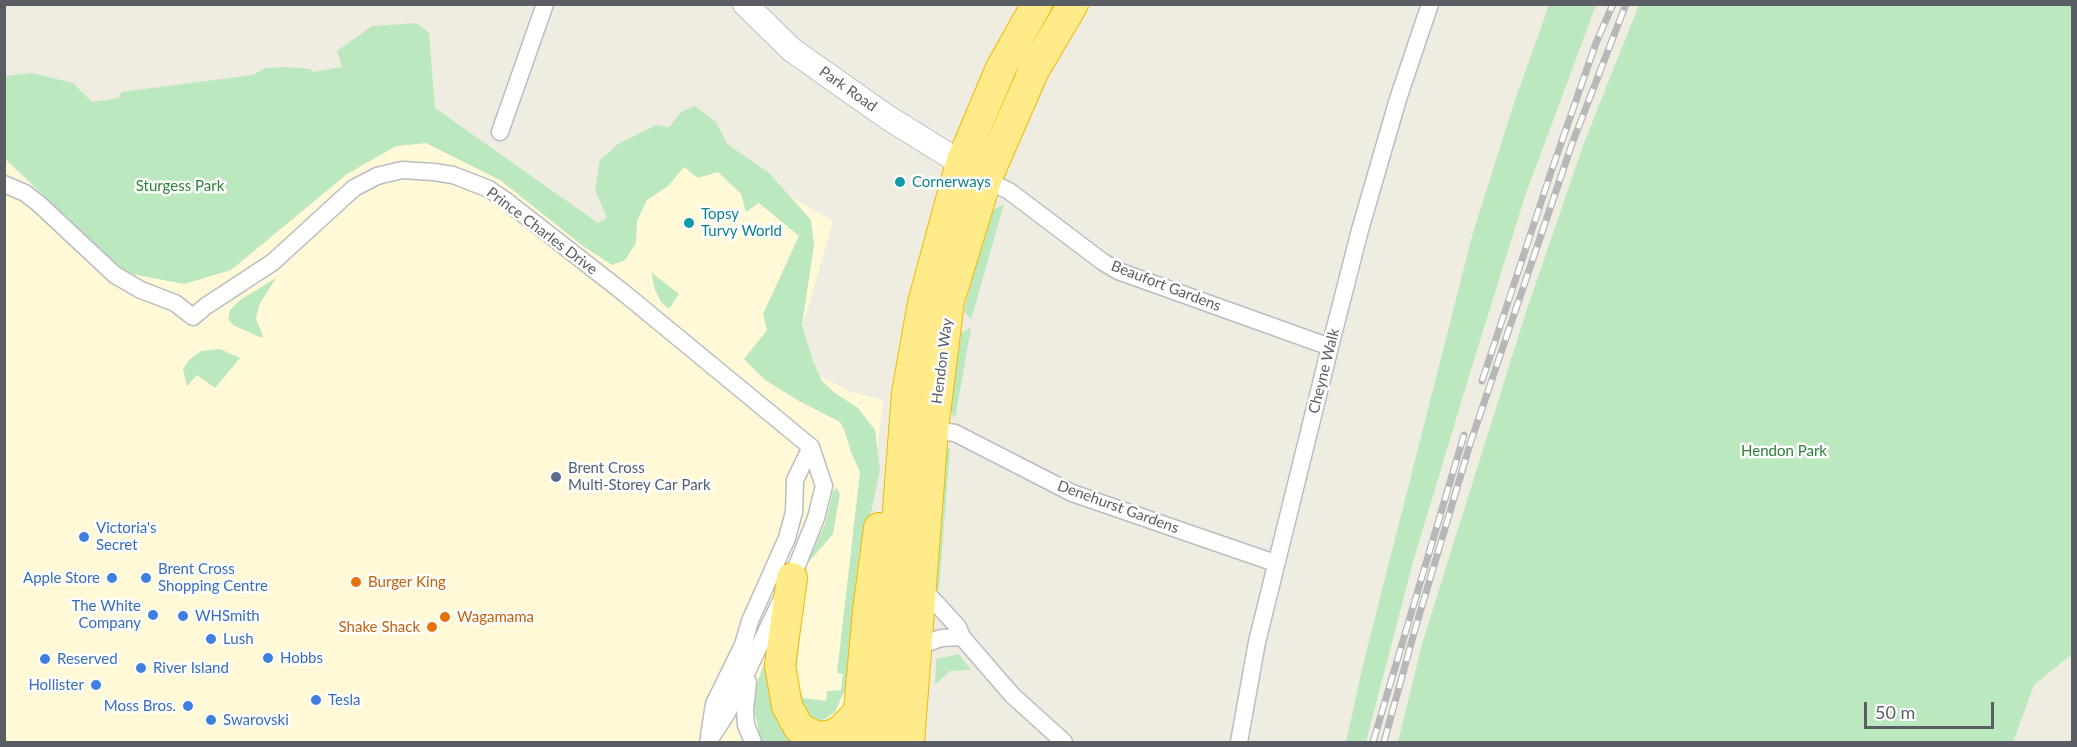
<!DOCTYPE html>
<style>
body{margin:0}
#map{position:relative;width:2077px;height:747px;overflow:hidden;background:#efede2;font-family:Lato,sans-serif}
canvas{display:block}
.frame{position:absolute;inset:0;border:6px solid #5a5e64;pointer-events:none}
.scale{position:absolute;left:1864px;top:702px;width:130px;height:27px;box-sizing:border-box;border:3px solid #5a5e64;border-top:0;padding-left:8px;font-size:18px;line-height:21px;white-space:nowrap;color:#5a5e64;-webkit-text-stroke:4px #fff;paint-order:stroke}
</style>
<div id="map">
<canvas width="2077" height="747"></canvas>
<div class="frame"></div>
<div class="scale">50 m</div>
</div>
<script>
const ctx = document.querySelector('canvas').getContext('2d');
ctx.lineJoin = 'round';
function paint(path, color) { ctx.fillStyle = color; ctx.fill(path, 'evenodd'); }
const toPath = rows => new Path2D(rows.map(r => 'M' + r).join(''));
function strokePath(path, color, width, dash) { ctx.strokeStyle = color; ctx.lineWidth = width; ctx.lineCap = dash ? 'butt' : 'round'; ctx.setLineDash(dash || []); ctx.stroke(path); }
function drawText(font, color, halo, rows, align = 'center') {
  ctx.font = font + ' Lato,sans-serif'; ctx.lineWidth = 5; ctx.setLineDash([]); ctx.textBaseline = 'middle'; ctx.strokeStyle = halo; ctx.fillStyle = color; for (const [text, x, y, turn = 0] of rows) {
    ctx.save(); ctx.translate(x, y); ctx.rotate((+turn || 0) * Math.PI / 180); ctx.textAlign = isNaN(turn) ? turn : align; if (halo) ctx.strokeText(text, 0, 0); ctx.fillText(text, 0, 0); ctx.restore();
  }
}
paint(toPath([
 [694,140,833,221,792,362,851,392,883,400,845,742,5,742,4,159,96,247,126,273,184,284,231,270,347,174,396,146,426,143,500,180,594,250]
]), '#fff9d7');
paint(toPath([
 [1549,5,1596,5,1525,196,1469,376,1413,562,1366,742,1346,742,1363,665,1472,236,1513,106],
 [1639,5,2072,5,2072,654,2034,685,2013,742,1398,742,1422,644,1527,309,1584,143],
 [417,23,429,33,435,108,598,223,607,218,595,190,600,160,618,144,656,125,669,127,681,112,695,106,716,122,727,144,768,172,811,220,814,245,802,325,813,361,822,381,835,393,858,408,875,430,880,470,860,564,847,685,835,712,822,721,809,721,792,699,793,625,807,564,825,524,833,491,837,488,840,494,833,534,807,564,796,677,803,698,826,701,827,691,841,690,843,674,837,673,860,472,851,452,844,429,840,422,799,401,765,380,744,359,767,330,763,314,799,236,759,203,746,212,741,194,718,172,698,178,684,167,668,186,647,200,637,221,636,243,625,260,612,265,583,246,500,180,426,143,396,146,347,174,231,270,184,284,126,273,96,246,5,158,4,76,32,73,73,83,92,102,119,98,121,92,253,75,265,68,286,67,311,69,312,72,342,67,337,51,372,26],
 [1004,204,971,320,964,311,989,212],
 [651,272,679,294,669,309,661,302,655,290],
 [276,278,259,305,256,319,263,336,262,338,233,325,228,319,230,310,240,300],
 [971,328,955,419,950,409,961,333],
 [220,349,240,358,215,388,197,375,187,386,183,369,189,360,201,351],
 [950,448,939,589,934,589,943,451],
 [959,654,971,670,950,671,935,685,936,659],
 [763,666,773,668,802,742,761,742,752,699]
]), '#bce8c0');
const street = toPath([
 [500,132,545,4],
 [986,180,1009,191,1103,262,1118,271,1330,347],
 [4,184,25,193,38,203,115,275,141,290,175,303,193,317,206,306,273,262,354,188,377,176,402,170,434,172,453,175,489,189,505,200,624,293,811,447,824,486,816,518,792,578,727,713,708,742],
 [933,430,955,433,1072,493,1275,563],
 [922,588,958,627,962,637,1012,695,1064,742],
 [917,647,941,638,962,637],
 [748,682,745,710,746,725,753,742],
 [709,736,714,704,743,645,750,621,787,538,794,512,795,480,811,447],
 [1239,742,1257,642,1330,347,1360,230,1398,99,1430,4]
]);
const secondary = toPath([
 [745,4,792,50,887,117,961,163]
]);
const highway = toPath([
 [792,578,780,665,787,706,799,728,817,737,832,735,841,730,857,714],
 [856,742,868,611,879,528],
 [880,742,907,393,923,303,961,163,1001,68,1037,4],
 [909,742,933,430,949,301,986,180,1034,70,1073,4]
]);
strokePath(street, '#babcc2', 19);
strokePath(secondary, '#bbbec5', 26);
strokePath(highway, '#f1b900', 32);
strokePath(street, '#fff', 16);
strokePath(secondary, '#fff', 24);
strokePath(highway, '#ffeb89', 30);
const rail = toPath([
 [1482,381,1550,175,1596,43,1613,4],
 [1373,742,1464,435],
 [1384,742,1414,633,1470,444,1572,144,1626,4]
]);
strokePath(rail, '#b6b7b7', 7);
strokePath(rail, '#fff', 4.5, [14]);
for (const [x, y, r, color] of [
 [900,182,6,"#0f9aa8"],
 [689,223,6,"#0f9aa8"],
 [556,477,6,"#5c6f8a"],
 [84,537,6,"#3f7fe0"],
 [112,578,6,"#3f7fe0"],
 [146,578,6,"#3f7fe0"],
 [356,582,6,"#e8710a"],
 [153,615,6,"#3f7fe0"],
 [183,616,6,"#3f7fe0"],
 [445,617,6,"#e8710a"],
 [432,627,6,"#e8710a"],
 [211,639,6,"#3f7fe0"],
 [268,658,6,"#3f7fe0"],
 [45,659,6,"#3f7fe0"],
 [141,668,6,"#3f7fe0"],
 [96,685,6,"#3f7fe0"],
 [316,700,6,"#3f7fe0"],
 [188,706,6,"#3f7fe0"],
 [211,720,6,"#3f7fe0"]
]) { const dot = new Path2D(); dot.arc(x, y, r, 0, 2 * Math.PI); ctx.fillStyle = color; ctx.fill(dot); strokePath(dot, '#fff', 2); }
drawText('15px', '#5a5e64', '#fff', [
 ["Park Road",848,89,35],
 ["Prince Charles Drive",542,231,37],
 ["Beaufort Gardens",1166,286,21],
 ["Hendon Way",942,361,-83],
 ["Cheyne Walk",1324,371,-76],
 ["Denehurst Gardens",1118,507,20]
]);
drawText('15px', '#0d838f', '#fff', [
 ["Cornerways",912,182],
 ["Topsy",701,214],
 ["Turvy World",701,231]
], 'left');
drawText('15px', '#2d8238', '#fff', [
 ["Sturgess Park",180,186],
 ["Hendon Park",1784,451]
]);
drawText('15px', '#4e5e75', '#fff', [
 ["Brent Cross",568,468],
 ["Multi-Storey Car Park",568,485]
], 'left');
drawText('15px', '#366cbe', '#fff', [
 ["Victoria's",96,528],
 ["Secret",96,545],
 ["Brent Cross",158,569],
 ["Shopping Centre",158,586],
 ["Apple Store",100,578,"right"],
 ["The White",141,606,"right"],
 ["Company",141,623,"right"],
 ["WHSmith",195,616],
 ["Lush",223,639],
 ["Hobbs",280,658],
 ["Reserved",57,659],
 ["River Island",153,668],
 ["Hollister",84,685,"right"],
 ["Tesla",328,700],
 ["Moss Bros.",176,706,"right"],
 ["Swarovski",223,720]
], 'left');
drawText('15px', '#c56008', '#fff', [
 ["Burger King",368,582],
 ["Wagamama",457,617],
 ["Shake Shack",420,627,"right"]
], 'left');
</script>
